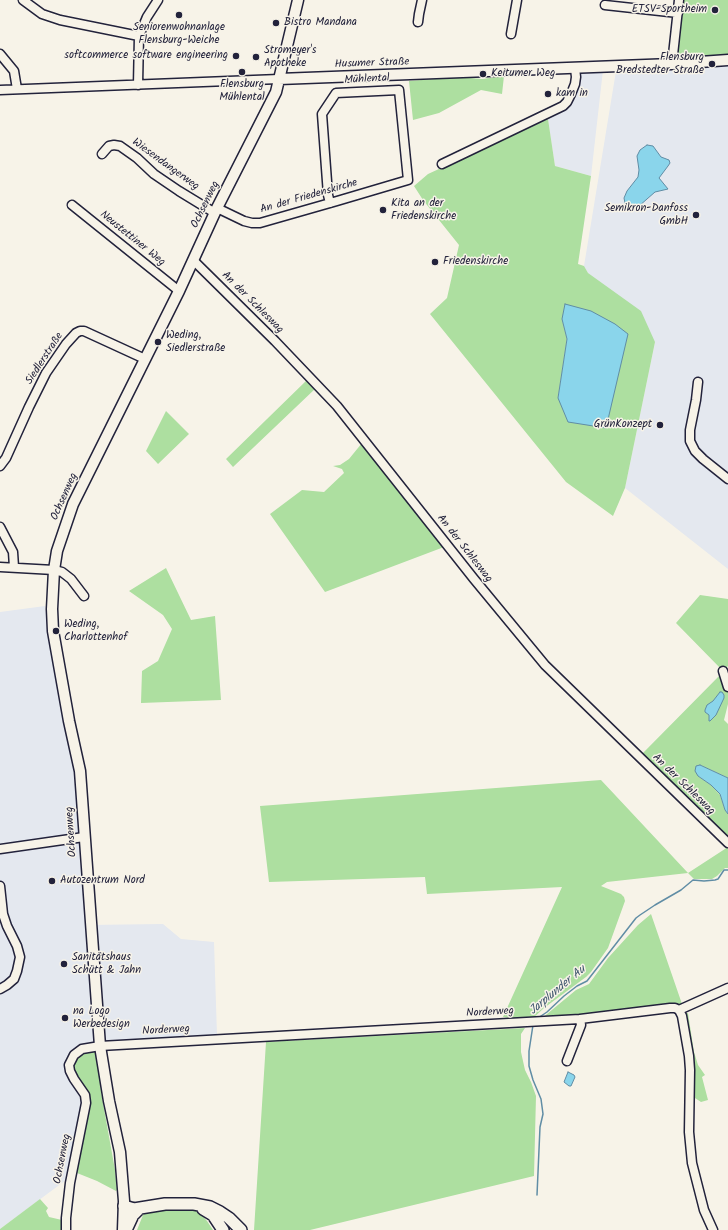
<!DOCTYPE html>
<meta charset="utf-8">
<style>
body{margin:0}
canvas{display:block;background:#f7f3e8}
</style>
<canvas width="728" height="1230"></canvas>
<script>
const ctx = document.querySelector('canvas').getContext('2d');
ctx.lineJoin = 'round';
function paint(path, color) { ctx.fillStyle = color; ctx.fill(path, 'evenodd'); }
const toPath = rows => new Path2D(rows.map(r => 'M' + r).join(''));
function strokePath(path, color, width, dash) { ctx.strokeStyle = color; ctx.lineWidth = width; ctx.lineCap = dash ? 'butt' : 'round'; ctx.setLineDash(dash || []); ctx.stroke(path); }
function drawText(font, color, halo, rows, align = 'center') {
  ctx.font = font + ' Kalam,sans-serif'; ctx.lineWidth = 3; ctx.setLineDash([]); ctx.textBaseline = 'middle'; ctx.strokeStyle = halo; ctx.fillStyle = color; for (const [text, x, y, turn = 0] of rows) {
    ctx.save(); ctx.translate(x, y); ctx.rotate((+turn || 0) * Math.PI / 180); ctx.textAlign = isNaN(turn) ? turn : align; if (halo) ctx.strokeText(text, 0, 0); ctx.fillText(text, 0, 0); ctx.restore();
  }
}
paint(toPath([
 [728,65,728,569,625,488,655,342,588,273,584,266,616,71],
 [579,70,603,70,591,176,555,166,548,119,569,107,577,87],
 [45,606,49,638,66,721,77,784,86,925,163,924,181,939,214,942,217,1035,80,1044,69,1054,65,1069,69,1080,82,1095,82,1103,66,1180,0,1229,0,612]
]), '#e4e8ef');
paint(toPath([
 [683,0,728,0,728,56,676,58],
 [504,76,502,94,481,90,439,113,413,120,409,81,459,77,482,79],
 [548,119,555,166,591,176,578,264,584,266,588,273,641,311,655,342,625,488,613,516,566,482,430,314,447,298,459,245,423,200,414,186,428,174],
 [562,319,606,428,558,398,567,339],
 [308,379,316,388,233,467,226,459],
 [166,411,189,434,158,464,146,451],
 [362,443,444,547,325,592,270,514,302,490,324,492,344,473,342,469,333,466,340,465,349,459],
 [166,568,191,620,215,616,221,700,141,703,142,671,158,661,172,629,163,615,129,591],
 [700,595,728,599,728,666,723,671,676,623],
 [721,674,728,692,728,704,724,720,728,724,728,778,700,765,698,776,711,785,720,795,725,810,728,814,728,839,643,756,642,754],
 [601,780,688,873,728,847,728,868,725,868,717,876,712,879,694,879,688,873,607,882,601,886,621,894,624,897,625,901,608,948,591,972,586,977,544,1008,531,1020,503,1017,562,887,427,894,425,877,269,882,260,806],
 [651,914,682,1004,668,1004,541,1019,576,990,589,984,608,958,638,925],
 [685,1013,688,1013,694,1052,698,1065,705,1075,702,1077,708,1100,701,1102,692,1096],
 [525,1028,521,1034,521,1052,525,1070,531,1082,536,1096,534,1176,310,1230,254,1230,266,1042],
 [91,1050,95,1052,98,1057,101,1092,115,1170,117,1190,116,1191,97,1181,77,1173,90,1101,89,1093,76,1077,73,1070,73,1063,80,1052],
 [40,1199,48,1208,46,1211,49,1217,62,1220,62,1230,0,1230,0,1229],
 [190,1209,199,1212,207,1221,213,1230,137,1230,143,1215,147,1212]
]), '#addfa0');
const water = toPath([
 [647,145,653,146,661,157,669,160,670,163,668,166,659,178,668,189,655,192,639,206,635,209,628,207,625,203,624,198,627,191,638,177,639,170,637,156,640,150,647,145],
 [565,304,591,311,615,324,628,334,606,428,568,422,558,398,567,339,562,319,565,304],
 [720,692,722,692,724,695,724,698,716,715,710,721,709,721,709,715,705,712,705,710,707,705,713,701,720,692],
 [700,765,728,778,728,814,725,810,720,794,711,785,698,776,695,771,696,766,700,765],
 [568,1072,574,1075,575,1077,571,1086,569,1086,564,1082,568,1072]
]);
paint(water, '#8ad5eb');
strokePath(water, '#608da5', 1);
strokePath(toPath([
 [538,1018,547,1012,564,996,577,986,587,981,636,918,640,915,655,905,681,890,693,880,704,881,715,880,718,879,724,870,728,870],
 [533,1025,529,1051,529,1066,533,1080,541,1099,543,1114,540,1127,537,1195]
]), '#608da5', 1.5);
const minor = toPath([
 [23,0,42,14,60,20,139,36],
 [605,5,678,13],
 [418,22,419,14,422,0],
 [511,34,517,0],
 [0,54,14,71,17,89],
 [672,64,679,0],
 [138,85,139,36,147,17,158,0],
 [0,90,279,79],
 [102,154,109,146,114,145,120,146,137,158,154,174,179,191,215,213],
 [442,164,563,106,567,102,571,94,575,84,576,77,575,68],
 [72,205,179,291],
 [217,208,244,221,252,223,260,223,337,201,408,180,399,90,336,93,322,114,328,195,330,203],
 [193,260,275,341,337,406,474,579,545,665,728,843],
 [698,382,696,400,690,430,690,441,695,451,703,459,728,479],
 [0,466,6,458,29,407,46,373,66,344,76,333,80,331,84,331,145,359],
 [0,527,13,552,14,567],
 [0,567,54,570,62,572,71,579,84,596],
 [723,671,728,687],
 [0,849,84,837],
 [0,886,3,914,7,926,17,946,20,957,17,971,14,979,7,985,0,989],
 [679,1010,728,988],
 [567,1061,581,1025,580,1019],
 [66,1230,66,1218,70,1183,86,1103,85,1095,74,1079,70,1071,69,1065,74,1055,82,1049,100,1046,580,1019,670,1008,675,1008,679,1010,682,1016,689,1056,690,1070,689,1132,692,1163,704,1210,713,1230]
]);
const major = toPath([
 [279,79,672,64,728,60],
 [123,1230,124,1201,120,1152,109,1101,100,1046,80,771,69,721,53,631,52,609,54,570,57,551,73,504,179,291,217,208,276,92,298,0]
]);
const highway = toPath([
 [124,1206,134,1209,165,1204,194,1204,210,1207,220,1212,229,1218,241,1230],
 [203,1209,213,1215,223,1230],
 [126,1230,133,1215,140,1208]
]);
strokePath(minor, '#22223b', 11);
strokePath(major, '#22223b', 13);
strokePath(highway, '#22223b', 14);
strokePath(minor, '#f7f3e8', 8);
strokePath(major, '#f7f3e8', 10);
strokePath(highway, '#f7f3e8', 11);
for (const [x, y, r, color] of [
 [715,10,4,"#22223b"],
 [179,15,4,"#22223b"],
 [276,23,4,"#22223b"],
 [236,56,4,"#22223b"],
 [256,57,4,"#22223b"],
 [712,64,4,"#22223b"],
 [242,72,4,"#22223b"],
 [483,74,4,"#22223b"],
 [548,94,4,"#22223b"],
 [383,210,4,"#22223b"],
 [696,215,4,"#22223b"],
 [435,262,4,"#22223b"],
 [158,342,4,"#22223b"],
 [660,425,4,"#22223b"],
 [56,631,4,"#22223b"],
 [52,881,4,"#22223b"],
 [64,964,4,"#22223b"],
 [65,1018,4,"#22223b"]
]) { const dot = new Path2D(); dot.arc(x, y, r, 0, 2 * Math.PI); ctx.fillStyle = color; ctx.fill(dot); strokePath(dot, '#f7f3e8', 1.5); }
drawText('11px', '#22223b', '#f7f3e8', [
 ["ETSV-Sportheim",707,10,"right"],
 ["Bistro Mandana",284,23],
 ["Seniorenwohnanlage",179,28,"center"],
 ["Flensburg-Weiche",179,41,"center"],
 ["Stromeyer's",264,51],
 ["Apotheke",264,64],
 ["softcommerce software engineering",228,56,"right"],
 ["Flensburg",704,58,"right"],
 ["Bredstedter Straße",704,71,"right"],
 ["Keitumer Weg",491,74],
 ["Flensburg",242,85,"center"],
 ["Mühlental",242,98,"center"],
 ["kam in",556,94],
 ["Kita an der",391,204],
 ["Friedenskirche",391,217],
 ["Semikron-Danfoss",688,209,"right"],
 ["GmbH",688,222,"right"],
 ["Friedenskirche",443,262],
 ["Weding,",166,336],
 ["Siedlerstraße",166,349],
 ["GrünKonzept",652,425,"right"],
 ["Weding,",64,625],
 ["Charlottenhof",64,638],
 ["Autozentrum Nord",60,881],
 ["Sanitätshaus",72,958],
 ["Schütt & Jahn",72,971],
 ["na Logo",73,1012],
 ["Werbedesign",73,1025]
], 'left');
drawText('11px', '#22223b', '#f7f3e8', [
 ["Husumer Straße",372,64,-2],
 ["Mühlental",367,80,-3],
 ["Wiesendangerweg",165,165,36],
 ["An der Friedenskirche",309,197,-16],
 ["Ochsenweg",206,205,-64],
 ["Neustettiner Weg",132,239,39],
 ["An der Schleswag",252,303,45],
 ["Siedlerstraße",45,359,-57],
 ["Ochsenweg",65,497,-66],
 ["An der Schleswag",464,549,52],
 ["An der Schleswag",683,785,44],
 ["Ochsenweg",72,832,-94],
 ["Norderweg",490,1013,-3],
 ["Norderweg",166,1031,-3],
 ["Ochsenweg",63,1159,-79]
]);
drawText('italic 12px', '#415870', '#f7f3e8', [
 ["Jarplunder Au",558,991,-40]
]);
</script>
